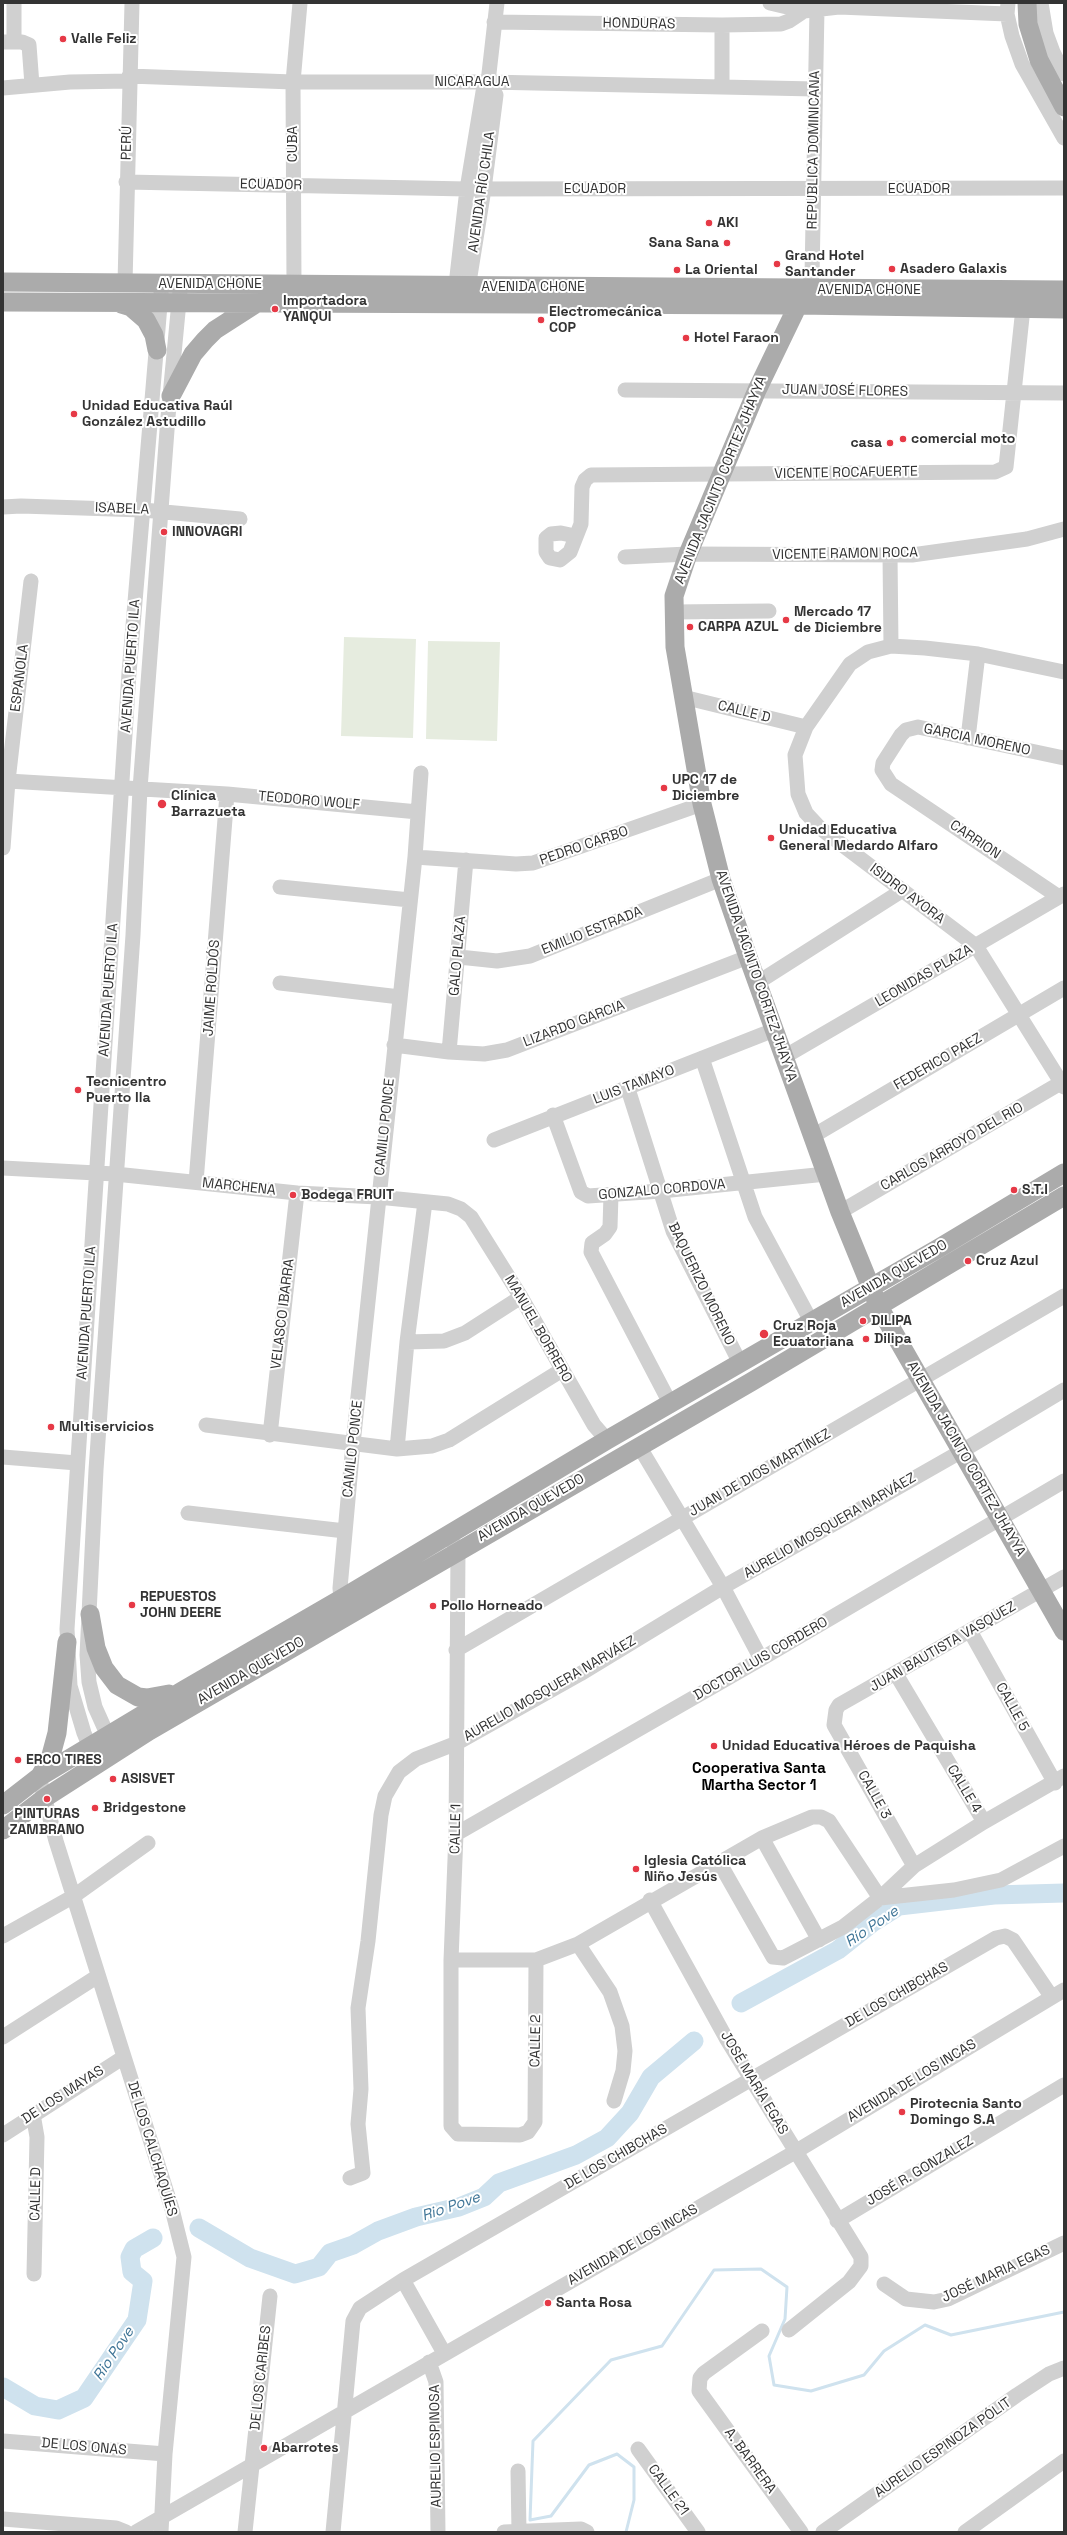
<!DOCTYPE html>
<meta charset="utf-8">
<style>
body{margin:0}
#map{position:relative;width:1067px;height:2535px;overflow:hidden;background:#fff;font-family:"Space Grotesk",sans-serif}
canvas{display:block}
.frame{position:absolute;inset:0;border:4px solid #333;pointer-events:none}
</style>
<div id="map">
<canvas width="1067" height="2535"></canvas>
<div class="frame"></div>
</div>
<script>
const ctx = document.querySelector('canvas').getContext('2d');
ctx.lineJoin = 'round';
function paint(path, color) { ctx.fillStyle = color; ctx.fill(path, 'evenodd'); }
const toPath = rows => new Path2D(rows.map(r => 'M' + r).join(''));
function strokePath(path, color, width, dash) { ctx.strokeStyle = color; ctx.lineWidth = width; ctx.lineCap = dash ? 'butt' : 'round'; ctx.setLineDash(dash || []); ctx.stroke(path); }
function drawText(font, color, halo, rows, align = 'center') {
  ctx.font = font + ' "Space Grotesk",sans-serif'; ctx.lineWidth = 4; ctx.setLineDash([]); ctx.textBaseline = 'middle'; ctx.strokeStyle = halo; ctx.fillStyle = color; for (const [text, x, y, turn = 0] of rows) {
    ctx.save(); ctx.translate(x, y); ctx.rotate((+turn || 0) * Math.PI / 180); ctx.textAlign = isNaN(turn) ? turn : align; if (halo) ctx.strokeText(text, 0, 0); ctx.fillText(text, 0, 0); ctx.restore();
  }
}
paint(toPath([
 [344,637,416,639,413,738,341,736],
 [428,641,500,642,497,741,426,739]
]), '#e6ecdf');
strokePath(toPath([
 [626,2532,634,2500,634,2467,617,2454,589,2465,551,2516,530,2520,533,2441,611,2360,662,2346,714,2270,761,2269,787,2287,785,2319,769,2356,774,2385,811,2391,864,2375,884,2351,925,2325,951,2335,1064,2312]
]), '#cfe2ee', 3);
strokePath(toPath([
 [741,2003,838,1950,872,1923,899,1906,994,1895,1064,1893],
 [199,2228,250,2258,295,2274,319,2267,330,2253,353,2245,378,2231,416,2217,459,2207,484,2197,499,2183,576,2155,607,2138,630,2113,651,2077,694,2041],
 [3,2387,35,2406,58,2410,84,2398,137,2320,143,2281,132,2272,130,2257,134,2249,153,2238]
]), '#cfe2ee', 19);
strokePath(toPath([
 [14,3,14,42],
 [770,3,804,11,839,7,1007,14],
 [1008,3,1007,14,1012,36,1022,64,1064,138],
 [1041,3,1046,33,1053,52,1064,74],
 [494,22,722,25,722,86],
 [722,25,781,24,789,21,804,11],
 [3,42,22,42,29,45,32,85],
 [129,76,293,82,488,82,815,89],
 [3,88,70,82,129,81],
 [126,182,467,189,1064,188],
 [125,283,132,3],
 [294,285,293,82,300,3],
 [808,289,812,276,817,9],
 [457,296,457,276,467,189,483,92,488,82,497,3],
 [470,297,470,276,484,189,496,95,488,82],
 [625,390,1064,393],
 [3,507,21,506,143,510,240,519],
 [575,536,561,533,551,534,546,538,546,552,550,558,560,560,570,552,581,524,582,487,585,480,591,475,995,472,1006,467,1023,308],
 [890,555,891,646],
 [625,557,688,554,912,555,1027,539,1064,529],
 [673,612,769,611],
 [1064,672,978,654,925,648,891,646,868,652,850,664,806,727,795,755,798,794,806,813,820,828,976,946,1064,1087],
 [683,697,806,727],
 [968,738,978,654],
 [8,781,227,794,418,812],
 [3,848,8,781,31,581],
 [415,857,516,864,533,863,702,804],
 [280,887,410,900],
 [1059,897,891,784,882,770,883,763,901,735,906,730,918,727,1064,758],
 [459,957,497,961,530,956,721,879],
 [280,983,400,997],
 [757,983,903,890],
 [394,1045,449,1052,484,1054,507,1050,748,957],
 [449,1052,466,860],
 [784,1057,1064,894],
 [702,1058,755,1217,812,1323],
 [628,1089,673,1231,740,1363],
 [553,1115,581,1192,588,1196,661,1191,826,1174],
 [813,1136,1064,988],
 [494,1140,774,1030],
 [3,1168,115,1174,297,1193,378,1197,448,1204,461,1209,471,1217,521,1297,594,1425,607,1440],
 [196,1182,227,794],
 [611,1195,610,1227,605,1234,592,1243,591,1252,671,1405],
 [840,1212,1064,1081],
 [407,1342,444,1341,465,1333,521,1297],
 [206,1425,397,1449,432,1446,449,1440,562,1370],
 [270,1435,297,1193],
 [639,1446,723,1587,761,1659],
 [397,1449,407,1342,425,1202],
 [3,1457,77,1463],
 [188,1513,345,1531],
 [448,1535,458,1550,456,1834,451,1960,451,2126,458,2134,520,2135,528,2132,535,2122,536,1960],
 [341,1599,340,1588,353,1444,415,857,421,773],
 [970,1631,1055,1783],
 [456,1650,1064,1296],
 [896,1674,984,1822],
 [112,1745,95,1707,89,1682,87,1655,96,1470,133,935,140,789,168,417,180,291],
 [93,1755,84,1733,70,1686,67,1629,129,673,161,293],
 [39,1777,56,1841,172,2209,184,2257,165,2454,161,2532],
 [456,1834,761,1659,1064,1481],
 [762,1838,819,1940],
 [719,1862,773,1957,783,1958,843,1927,880,1898,914,1866,984,1822,1064,1776],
 [914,1866,834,1725,836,1710,839,1705,1064,1577],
 [650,1900,726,2038,861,2257,861,2266,849,2282,789,2330],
 [3,1936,74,1896,148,1843],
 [578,1944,610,1992,622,2026,625,2051,623,2071,614,2101],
 [451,1960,536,1960,578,1944,762,1838,812,1817,821,1817,829,1821,880,1898,954,1890,1001,1880,1064,1846],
 [3,2037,98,1976],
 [33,2114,37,2137,34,2274],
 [3,2135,124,2057],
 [350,2178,363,2173,358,2124,361,2089,358,2008,368,1941,381,1815,385,1796,399,1772,416,1759,457,1743,580,1674,723,1587,962,1451,1064,1390],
 [837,2221,1064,2085],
 [403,2280,444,2353],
 [884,2284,906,2299,934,2302,948,2299,1064,2243],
 [762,2331,704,2373,700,2378,699,2391,801,2532],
 [429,2362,436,2382,438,2532],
 [3,2441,165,2454],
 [638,2449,698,2532],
 [518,2471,519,2532],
 [3,2519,116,2528,126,2532],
 [136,2532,795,2152,1064,1990],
 [245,2532,270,2296],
 [333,2532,353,2321,360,2308,403,2280,996,1938,1005,1936,1013,1940,1051,1996],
 [504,2532,581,2529,587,2532],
 [823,2532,1017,2395,1049,2374,1064,2368],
 [965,2532,1064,2461]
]), '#d0d0d0', 15);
strokePath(toPath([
 [1027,3,1028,24,1039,60,1064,107],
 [3,282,1064,290],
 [808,289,798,305,757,390,688,554,674,596,675,647,702,804,721,879,748,957,840,1212,878,1305,1064,1631],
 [3,302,798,305,1064,309],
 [121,304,131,307,146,320,154,335,157,350],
 [171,396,193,354,205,340,215,330,257,303],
 [90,1614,96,1648,104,1668,117,1685,138,1697,147,1698,169,1694],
 [40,1776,50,1759,57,1733,67,1642],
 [3,1805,39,1777,184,1690,341,1599,607,1440,939,1248,1064,1173],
 [3,1830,43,1799,149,1731,751,1382,1064,1196]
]), '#ababab', 19);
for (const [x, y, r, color] of [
 [63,39,4,"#e63946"],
 [709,223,4,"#e63946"],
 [727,243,4,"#e63946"],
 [777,264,4,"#e63946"],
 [892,269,4,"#e63946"],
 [677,270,4,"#e63946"],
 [275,309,4,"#e63946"],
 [541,320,4,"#e63946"],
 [686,338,4,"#e63946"],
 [74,414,4,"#e63946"],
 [903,439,4,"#e63946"],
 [890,443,4,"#e63946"],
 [164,532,4,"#e63946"],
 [786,620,4,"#e63946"],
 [690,627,4,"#e63946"],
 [664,788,4,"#e63946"],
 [162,804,5,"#e63946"],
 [771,838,4,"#e63946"],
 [78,1090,4,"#e63946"],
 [1014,1190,4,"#e63946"],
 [293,1195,4,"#e63946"],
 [968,1261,4,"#e63946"],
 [863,1321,4,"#e63946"],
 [764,1334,5,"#e63946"],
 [866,1339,4,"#e63946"],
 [51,1427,4,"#e63946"],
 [132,1605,4,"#e63946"],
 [433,1606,4,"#e63946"],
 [714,1746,4,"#e63946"],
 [18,1760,4,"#e63946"],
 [113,1779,4,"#e63946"],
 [47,1799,4,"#e63946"],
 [95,1808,4,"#e63946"],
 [636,1869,4,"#e63946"],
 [902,2112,4,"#e63946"],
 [548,2303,4,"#e63946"],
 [264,2448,4,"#e63946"]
]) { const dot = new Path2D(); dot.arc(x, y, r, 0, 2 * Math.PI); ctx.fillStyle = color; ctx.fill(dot); strokePath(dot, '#fff', 1.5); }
drawText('14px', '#333', '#fff', [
 ["HONDURAS",639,24,1],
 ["NICARAGUA",472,82],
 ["PERÚ",127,143,-89],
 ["CUBA",293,144,-90],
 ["REPUBLICA DOMINICANA",814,150,-89],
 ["ECUADOR",271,185,1],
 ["ECUADOR",595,189],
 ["ECUADOR",919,189],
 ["AVENIDA RÍO CHILA",482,192,-82],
 ["AVENIDA CHONE",210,284],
 ["AVENIDA CHONE",533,287],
 ["AVENIDA CHONE",869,290],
 ["JUAN JOSÉ FLORES",845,391,1],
 ["VICENTE ROCAFUERTE",846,473,-1],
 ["AVENIDA JACINTO CORTEZ JHAYYA",721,480,-68],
 ["ISABELA",122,509,2],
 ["VICENTE RAMON ROCA",845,554,-1],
 ["AVENIDA PUERTO ILA",131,666,-86],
 ["ESPANOLA",20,678,-83],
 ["CALLE D",744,712,14],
 ["GARCIA MORENO",977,740,12],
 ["TEODORO WOLF",309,801,5],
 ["CARRION",975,840,34],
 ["PEDRO CARBO",584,846,-19],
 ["ISIDRO AYORA",907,894,37],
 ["EMILIO ESTRADA",592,931,-22],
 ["GALO PLAZA",458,956,-85],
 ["AVENIDA JACINTO CORTEZ JHAYYA",756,976,71],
 ["LEONIDAS PLAZA",924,976,-30],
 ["JAIME ROLDÓS",212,988,-86],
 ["AVENIDA PUERTO ILA",109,990,-86],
 ["LIZARDO GARCIA",574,1024,-21],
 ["FEDERICO PAEZ",938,1062,-30],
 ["LUIS TAMAYO",634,1085,-21],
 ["CAMILO PONCE",385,1127,-84],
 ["CARLOS ARROYO DEL RIO",952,1147,-30],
 ["MARCHENA",239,1187,6],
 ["GONZALO CORDOVA",662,1190,-5],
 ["AVENIDA QUEVEDO",894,1274,-30],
 ["BAQUERIZO MORENO",701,1284,64],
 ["AVENIDA PUERTO ILA",87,1313,-86],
 ["VELASCO IBARRA",283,1314,-83],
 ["MANUEL BORRERO",538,1329,60],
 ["CAMILO PONCE",353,1449,-84],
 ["AVENIDA JACINTO CORTEZ JHAYYA",966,1459,60],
 ["JUAN DE DIOS MARTÍNEZ",760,1473,-30],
 ["AVENIDA QUEVEDO",531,1508,-30],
 ["AURELIO MOSQUERA NARVÁEZ",830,1526,-30],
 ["JUAN BAUTISTA VASQUEZ",943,1647,-30],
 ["DOCTOR LUIS CORDERO",761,1659,-30],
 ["AVENIDA QUEVEDO",251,1671,-30],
 ["AURELIO MOSQUERA NARVÁEZ",550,1689,-30],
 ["CALLE 5",1012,1707,61],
 ["CALLE 4",964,1789,59],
 ["CALLE 3",874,1795,61],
 ["CALLE 1",456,1829,-89],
 ["DE LOS CHIBCHAS",897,1995,-30],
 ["CALLE 2",536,2041,-89],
 ["AVENIDA DE LOS INCAS",912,2081,-31],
 ["JOSÉ MARÍA EGAS",754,2083,59],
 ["DE LOS MAYAS",63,2095,-33],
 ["DE LOS CALCHAQUÍES",152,2149,73],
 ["DE LOS CHIBCHAS",616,2157,-30],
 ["JOSÉ R. GONZALEZ",920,2171,-31],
 ["CALLE D",36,2194,-89],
 ["AVENIDA DE LOS INCAS",633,2245,-30],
 ["JOSÉ MARIA EGAS",996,2274,-25],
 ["DE LOS CARIBES",261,2378,-84],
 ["AURELIO ESPINOSA",436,2446,-91],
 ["DE LOS ONAS",84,2447,5],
 ["AURELIO ESPINOZA PÓLIT",943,2448,-35],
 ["A. BARRERA",750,2461,54],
 ["CALLE 21",668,2490,54]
]);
drawText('bold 14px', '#333', '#fff', [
 ["Valle Feliz",71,39],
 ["AKI",717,223],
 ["Sana Sana",719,243,"right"],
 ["Grand Hotel",785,256],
 ["Santander",785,272],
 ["Asadero Galaxis",900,269],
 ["La Oriental",685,270],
 ["Importadora",283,301],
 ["YANQUI",283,317],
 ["Electromecánica",549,312],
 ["COP",549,328],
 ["Hotel Faraon",694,338],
 ["Unidad Educativa Raúl",82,406],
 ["González Astudillo",82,422],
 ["comercial moto",911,439],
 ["casa",882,443,"right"],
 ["INNOVAGRI",172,532],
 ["Mercado 17",794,612],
 ["de Diciembre",794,628],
 ["CARPA AZUL",698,627],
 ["UPC 17 de",672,780],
 ["Diciembre",672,796],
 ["Clínica",171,796],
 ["Barrazueta",171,812],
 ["Unidad Educativa",779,830],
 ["General Medardo Alfaro",779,846],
 ["Tecnicentro",86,1082],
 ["Puerto Ila",86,1098],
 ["S.T.I",1022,1190],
 ["Bodega FRUIT",301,1195],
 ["Cruz Azul",976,1261],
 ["DILIPA",871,1321],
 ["Cruz Roja",773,1326],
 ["Ecuatoriana",773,1342],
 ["Dilipa",874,1339],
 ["Multiservicios",59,1427],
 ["REPUESTOS",140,1597],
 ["JOHN DEERE",140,1613],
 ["Pollo Horneado",441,1606],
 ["Unidad Educativa Héroes de Paquisha",722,1746],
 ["ERCO TIRES",26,1760],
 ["ASISVET",121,1779],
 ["Bridgestone",103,1808],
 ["PINTURAS",47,1814,"center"],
 ["ZAMBRANO",47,1830,"center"],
 ["Iglesia Católica",644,1861],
 ["Niño Jesús",644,1877],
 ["Pirotecnia Santo",910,2104],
 ["Domingo S.A",910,2120],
 ["Santa Rosa",556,2303],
 ["Abarrotes",272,2448]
], 'left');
drawText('bold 15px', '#000', '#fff', [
 ["Cooperativa Santa",759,1769],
 ["Martha Sector 1",759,1786]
]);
drawText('italic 15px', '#3f7597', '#fff', [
 ["Río Pove",872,1927,-34],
 ["Rio Pove",451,2207,-19],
 ["Rio Pove",114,2354,-56]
]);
</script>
